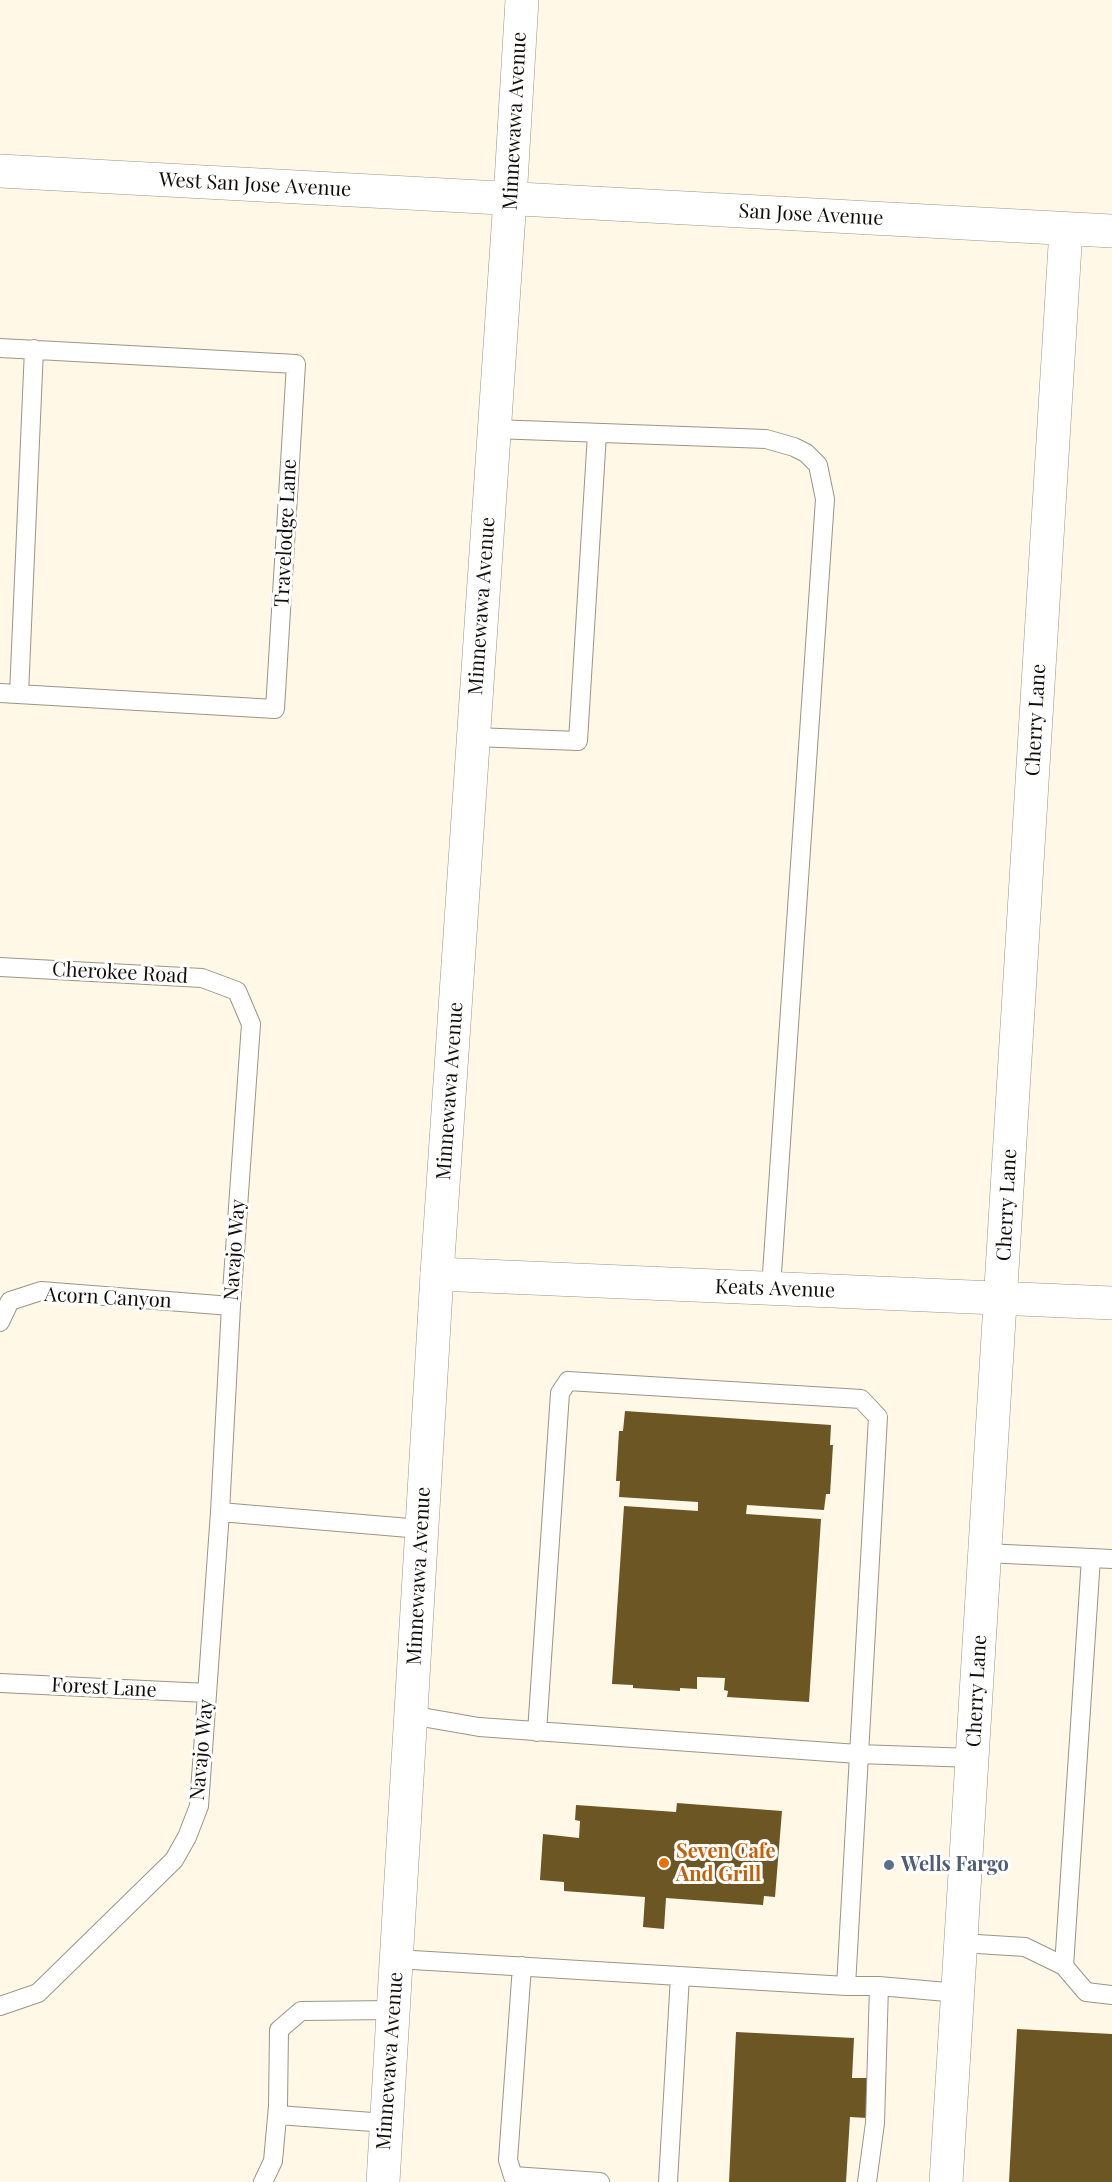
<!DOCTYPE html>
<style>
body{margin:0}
canvas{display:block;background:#fff8e7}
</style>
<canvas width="1112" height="2182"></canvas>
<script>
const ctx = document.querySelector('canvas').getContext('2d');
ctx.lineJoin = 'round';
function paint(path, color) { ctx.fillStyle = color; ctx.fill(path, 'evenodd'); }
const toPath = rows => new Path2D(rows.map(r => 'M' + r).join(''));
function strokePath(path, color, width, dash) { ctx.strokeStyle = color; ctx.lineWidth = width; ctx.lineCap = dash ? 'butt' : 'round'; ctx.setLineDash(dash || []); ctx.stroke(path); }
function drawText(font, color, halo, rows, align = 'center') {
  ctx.font = font + ' "Playfair Display",serif'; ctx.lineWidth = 6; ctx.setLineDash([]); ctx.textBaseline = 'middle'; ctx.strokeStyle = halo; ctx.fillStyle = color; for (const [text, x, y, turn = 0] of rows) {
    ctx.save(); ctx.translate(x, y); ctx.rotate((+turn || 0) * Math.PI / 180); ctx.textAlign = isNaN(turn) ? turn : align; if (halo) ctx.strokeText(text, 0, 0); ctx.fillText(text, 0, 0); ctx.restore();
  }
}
paint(toPath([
 [625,1411,831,1425,830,1445,833,1445,830,1494,826,1494,824,1510,747,1505,746,1514,821,1519,809,1702,727,1697,728,1691,724,1690,725,1678,697,1677,697,1689,680,1688,680,1691,633,1688,633,1685,612,1684,624,1506,698,1511,698,1502,619,1497,620,1481,616,1481,619,1431,623,1431],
 [677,1803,782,1811,775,1897,764,1896,763,1905,666,1898,664,1929,643,1927,645,1897,564,1891,564,1882,540,1880,543,1834,579,1838,580,1821,575,1820,576,1805,676,1812],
 [1017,2029,1112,2034,1112,2182,1009,2182],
 [736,2032,854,2038,852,2078,870,2078,868,2118,850,2117,846,2182,729,2182]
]), '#6b5624');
const lane = toPath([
 [0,348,296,364,275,709,0,693],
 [494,429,766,439,794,447,806,453,818,465,825,499,771,1288],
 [19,694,34,349],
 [474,737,578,741,597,434],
 [0,967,202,978,237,991,251,1024,231,1306,220,1512,199,1806,187,1837,174,1860,38,1993,0,2006],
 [0,1322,10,1301,41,1291,231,1306],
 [220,1512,421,1529],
 [985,1553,1112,1559],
 [0,1683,207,1693],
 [410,1715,479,1727,858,1754,973,1758],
 [537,1732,560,1393,568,1381,861,1399,878,1417,846,1986],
 [961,1943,1025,1947,1064,1966,1086,1992,1112,1995],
 [396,1959,846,1986,879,1986,958,1993],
 [522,1966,508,2160,513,2176,600,2182],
 [1064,1966,1091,1558],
 [278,2115,386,2123],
 [263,2182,273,2161,278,2106,279,2030,301,2011,393,2010],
 [668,2182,680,1976],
 [867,2182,875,2123,879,1986]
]);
const street = toPath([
 [0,171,1112,231],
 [437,1274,1112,1303],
 [946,2182,1066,229]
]);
const secondary = toPath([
 [383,2182,437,1274,510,199,522,0]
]);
strokePath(lane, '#9b9586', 20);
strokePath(street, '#9b9586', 34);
strokePath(secondary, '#9b9586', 34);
strokePath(lane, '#fff', 18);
strokePath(street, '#fff', 33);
strokePath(secondary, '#fff', 33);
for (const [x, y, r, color] of [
 [664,1863,6,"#e8710a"],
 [889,1865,6,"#5c6f8a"]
]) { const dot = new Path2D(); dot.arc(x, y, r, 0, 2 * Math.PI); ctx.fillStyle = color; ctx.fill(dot); strokePath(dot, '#fff', 2); }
drawText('20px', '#110e09', '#fff', [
 ["Minnewawa Avenue",515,121,-87],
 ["West San Jose Avenue",255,185,3],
 ["San Jose Avenue",811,215,3],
 ["Travelodge Lane",286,533,-87],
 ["Minnewawa Avenue",482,606,-86],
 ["Cherry Lane",1036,720,-87],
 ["Cherokee Road",120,973,3],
 ["Minnewawa Avenue",450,1091,-86],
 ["Cherry Lane",1007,1205,-87],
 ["Navajo Way",235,1250,-86],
 ["Keats Avenue",775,1289,2],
 ["Acorn Canyon",108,1298,3],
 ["Minnewawa Avenue",419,1576,-87],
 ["Forest Lane",104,1688,3],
 ["Cherry Lane",977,1691,-87],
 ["Navajo Way",202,1750,-85],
 ["Minnewawa Avenue",390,2061,-86]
]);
drawText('bold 20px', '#c56008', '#fff', [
 ["Seven Cafe",676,1852],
 ["And Grill",676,1875]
], 'left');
drawText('bold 20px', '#4e5e75', '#fff', [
 ["Wells Fargo",901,1865]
], 'left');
</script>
